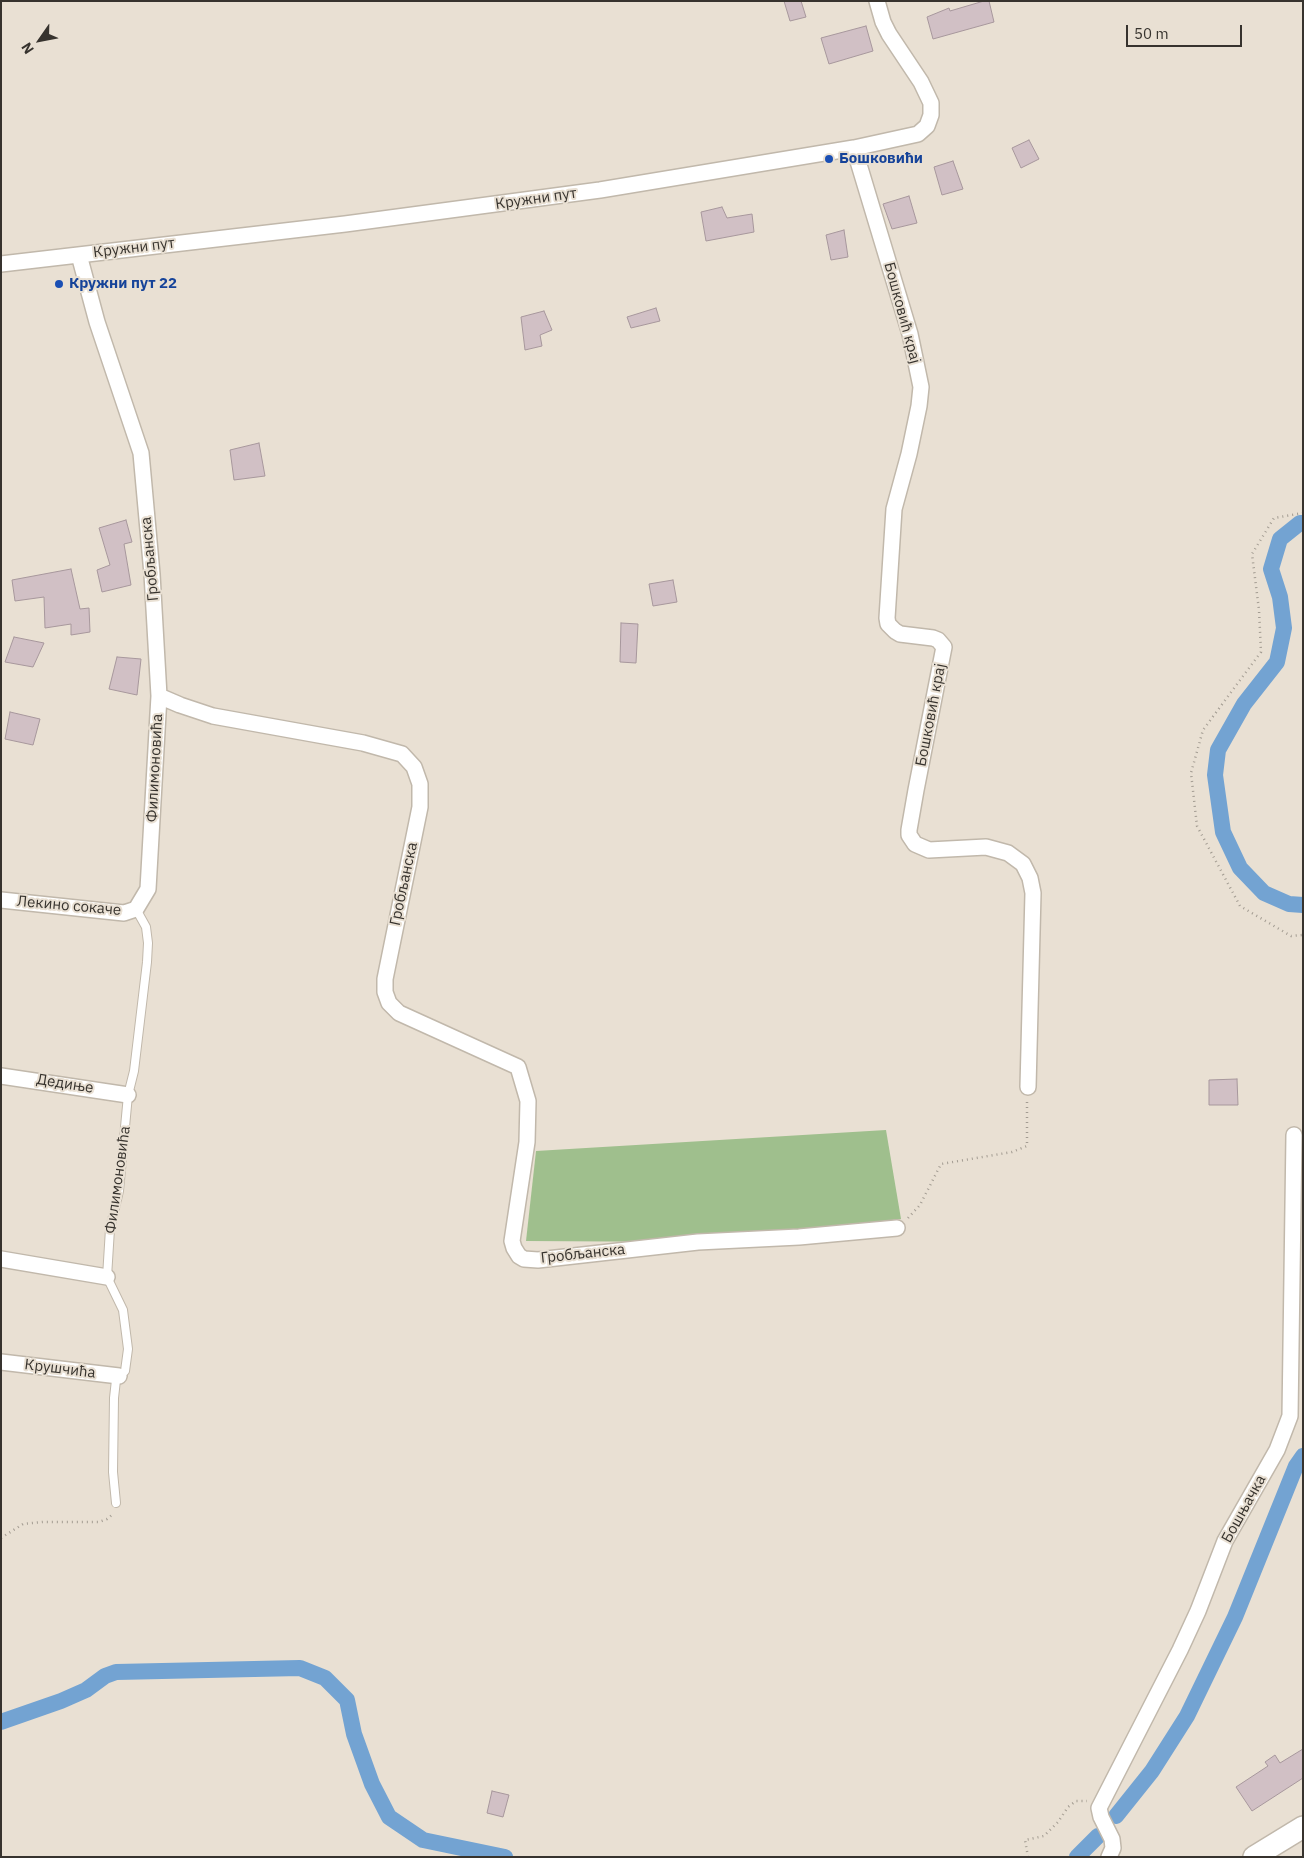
<!DOCTYPE html>
<meta charset="utf-8">
<style>
body{margin:0}
#map{position:relative;width:1304px;height:1858px;overflow:hidden;background:#e9e0d3;font-family:"IBM Plex Sans",sans-serif}
canvas{display:block}
.frame{position:absolute;inset:0;border:2px solid #37332e;pointer-events:none}
.north{position:absolute;left:15px;top:15px;width:50px;height:50px;-webkit-text-stroke:4px #e9e0d3;paint-order:stroke;rotate:237deg;font-size:14px;font-weight:700;line-height:20px;text-align:center;color:#37332e}
.north::after{content:'';display:block;margin:auto;width:18px;height:22px;background:#37332e;clip-path:polygon(50% 0,100% 100%,50% 72%,0 100%)}
.scale{position:absolute;left:1126px;top:25px;width:116px;height:22px;box-sizing:border-box;border:2px solid #37332e;border-top:0;padding-left:6px;font-size:15px;line-height:18px;white-space:nowrap;color:#37332e;-webkit-text-stroke:4px #e9e0d3;paint-order:stroke}
</style>
<div id="map">
<canvas width="1304" height="1858"></canvas>
<div class="frame"></div>
<div class="north">N</div>
<div class="scale">50 m</div>
</div>
<script>
const ctx = document.querySelector('canvas').getContext('2d');
ctx.lineJoin = 'round';
function paint(path, color) { ctx.fillStyle = color; ctx.fill(path, 'evenodd'); }
const toPath = rows => new Path2D(rows.map(r => 'M' + r).join(''));
function strokePath(path, color, width, dash) { ctx.strokeStyle = color; ctx.lineWidth = width; ctx.lineCap = dash ? 'butt' : 'round'; ctx.setLineDash(dash || []); ctx.stroke(path); }
function drawText(font, color, halo, rows, align = 'center') {
  ctx.font = font + ' "IBM Plex Sans",sans-serif'; ctx.lineWidth = 4; ctx.setLineDash([]); ctx.textBaseline = 'middle'; ctx.strokeStyle = halo; ctx.fillStyle = color; for (const [text, x, y, turn = 0] of rows) {
    ctx.save(); ctx.translate(x, y); ctx.rotate((+turn || 0) * Math.PI / 180); ctx.textAlign = isNaN(turn) ? turn : align; if (halo) ctx.strokeText(text, 0, 0); ctx.fillText(text, 0, 0); ctx.restore();
  }
}
paint(toPath([
 [886,1130,901,1219,698,1242,526,1241,536,1151]
]), '#9fbf8d');
strokePath(toPath([
 [1303,523,1300,523,1280,539,1271,569,1280,597,1284,628,1277,662,1244,704,1218,750,1215,775,1223,832,1240,868,1264,893,1289,904,1303,905],
 [1,1722,61,1701,86,1690,105,1676,116,1672,300,1668,325,1678,347,1700,354,1734,372,1784,389,1817,423,1840,505,1857],
 [1116,1816,1152,1771,1187,1716,1235,1617,1296,1466,1303,1456],
 [1077,1857,1098,1836]
]), '#73a3d2', 16);
const building = toPath([
 [784,1,801,1,806,17,790,21,784,1],
 [984,1,989,1,994,22,933,39,927,17,949,8,950,11,984,1],
 [866,26,873,51,829,64,821,38,866,26],
 [1029,140,1039,159,1021,168,1012,148,1029,140],
 [953,161,963,189,942,195,934,167,953,161],
 [909,196,917,223,892,229,883,204,909,196],
 [722,207,727,218,752,214,754,232,706,241,701,212,722,207],
 [844,230,848,257,831,260,826,235,844,230],
 [656,308,660,321,631,328,627,317,656,308],
 [544,311,552,330,540,335,542,346,525,350,521,317,544,311],
 [259,443,265,476,234,480,230,450,259,443],
 [126,520,132,542,124,544,131,585,102,592,97,570,110,565,99,528,126,520],
 [71,569,80,609,89,608,90,632,71,635,71,624,45,628,44,597,15,601,12,580,71,569],
 [673,580,677,602,653,606,649,584,673,580],
 [621,623,638,624,636,663,620,662,621,623],
 [14,637,44,643,33,667,5,662,14,637],
 [117,657,141,659,137,695,109,689,117,657],
 [10,712,40,719,33,745,5,739,10,712],
 [1237,1079,1238,1105,1209,1105,1209,1080,1237,1079],
 [1303,1749,1303,1778,1252,1811,1236,1787,1268,1766,1265,1762,1275,1755,1280,1763,1303,1749],
 [492,1791,509,1795,503,1817,487,1813,492,1791]
]);
paint(building, '#d1c0c5');
strokePath(building, '#a7979c', 1);
const service = toPath([
 [116,1503,113,1472,114,1398,116,1380,125,1371,128,1349,123,1310,107,1277,110,1229,119,1191,128,1095,134,1071,147,962,148,943,146,927,136,909]
]);
const minor = toPath([
 [854,148,910,334,921,387,919,406,909,454,894,509,887,618,888,624,895,631,900,634,933,638,938,640,944,647,916,790,909,830,909,835,915,844,929,850,986,847,1008,853,1023,864,1030,878,1033,893,1028,1087],
 [1,264,345,224,600,190,854,148,918,134,927,126,931,115,931,103,921,82,889,34,883,22,877,1],
 [159,696,180,705,213,716,363,743,402,754,414,767,420,784,420,807,385,979,385,992,389,1003,399,1013,518,1067,528,1101,527,1142,512,1241,514,1248,519,1256,524,1259,538,1260,698,1242,799,1237,897,1228],
 [1,900,124,913,136,909,148,889,159,696,152,574,141,453,97,322,79,255],
 [1,1076,128,1095],
 [1,1259,107,1277],
 [1,1362,119,1376],
 [1109,1857,1113,1848,1112,1839,1101,1817,1099,1808,1180,1650,1198,1611,1225,1541,1277,1450,1290,1416,1294,1135]
]);
const secondary = toPath([
 [1254,1857,1303,1827]
]);
strokePath(service, '#c1b8ab', 10);
strokePath(minor, '#c1b8ab', 18);
strokePath(secondary, '#c1b8ab', 24);
strokePath(toPath([
 [1303,513,1274,518,1252,554,1259,610,1261,652,1203,730,1191,773,1197,826,1240,906,1291,936,1303,935],
 [908,1218,920,1205,941,1164,1012,1152,1027,1146,1027,1101],
 [1,1538,23,1524,43,1522,99,1522,107,1519,113,1514],
 [1028,1857,1025,1840,1044,1836,1058,1822,1068,1807,1076,1801,1087,1801]
]), '#a39c92', 2.5, [1, 4]);
strokePath(service, '#fff', 8);
strokePath(minor, '#fff', 15);
strokePath(secondary, '#fff', 21);
for (const [x, y, r, color] of [
 [829,159,5,"#1a4fb4"],
 [59,284,5,"#1a4fb4"]
]) { const dot = new Path2D(); dot.arc(x, y, r, 0, 2 * Math.PI); ctx.fillStyle = color; ctx.fill(dot); strokePath(dot, '#e9e0d3', 2); }
drawText('bold 15px', '#164399', '#e9e0d3', [
 ["Бошковићи",839,159],
 ["Кружни пут 22",69,284]
], 'left');
drawText('15px', '#37332e', '#e9e0d3', [
 ["Кружни пут",536,199,-8],
 ["Кружни пут",134,248,-7],
 ["Бошковић крај",902,313,75],
 ["Гробљанска",150,559,-95],
 ["Бошковић крај",931,715,-79],
 ["Филимоновића",155,768,-87],
 ["Гробљанска",404,884,-78],
 ["Лекино сокаче",69,906,5],
 ["Дедиње",65,1084,9],
 ["Филимоновића",118,1180,-82],
 ["Гробљанска",583,1254,-6],
 ["Крушчића",60,1369,7],
 ["Бошњачка",1244,1509,-61]
]);
</script>
